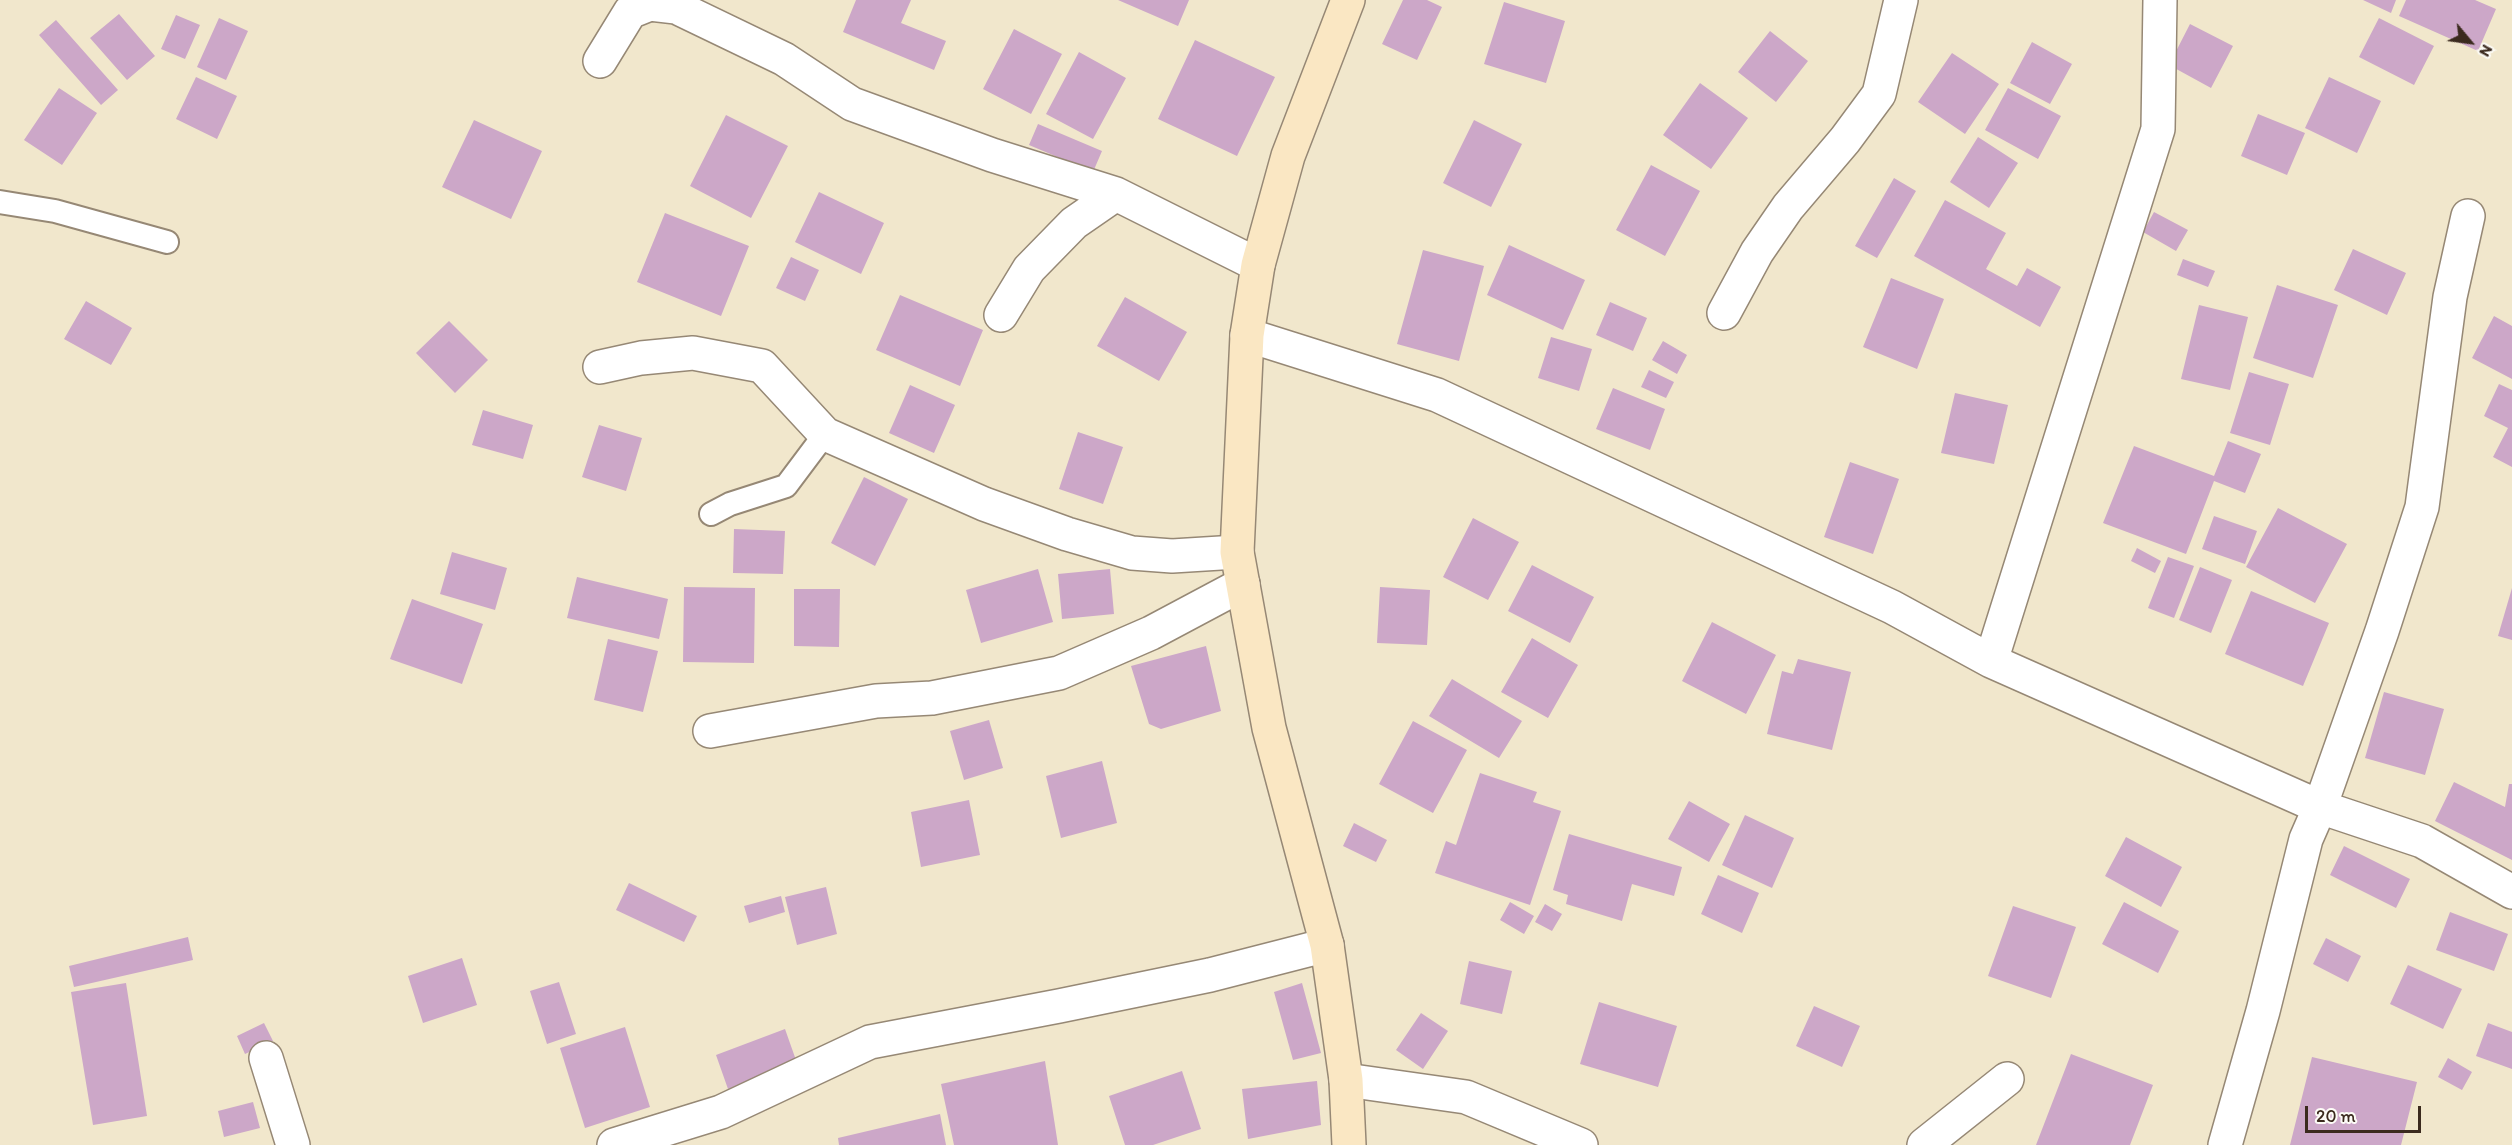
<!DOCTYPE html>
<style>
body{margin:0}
#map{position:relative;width:2512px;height:1145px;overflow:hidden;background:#f1e7cc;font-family:Itim,sans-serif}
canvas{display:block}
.north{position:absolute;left:2440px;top:12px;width:60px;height:60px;-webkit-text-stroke:4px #fdfcf7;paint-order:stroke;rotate:119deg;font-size:16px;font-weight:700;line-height:24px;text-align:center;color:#3b2a1e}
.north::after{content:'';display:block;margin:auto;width:21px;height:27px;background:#3b2a1e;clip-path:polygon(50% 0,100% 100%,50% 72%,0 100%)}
.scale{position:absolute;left:2305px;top:1106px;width:116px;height:27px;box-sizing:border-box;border:3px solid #3b2a1e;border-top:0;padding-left:8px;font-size:18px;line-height:21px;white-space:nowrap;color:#3b2a1e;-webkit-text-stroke:4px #fdfcf7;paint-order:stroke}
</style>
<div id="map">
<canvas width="2512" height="1145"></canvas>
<div class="north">N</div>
<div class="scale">20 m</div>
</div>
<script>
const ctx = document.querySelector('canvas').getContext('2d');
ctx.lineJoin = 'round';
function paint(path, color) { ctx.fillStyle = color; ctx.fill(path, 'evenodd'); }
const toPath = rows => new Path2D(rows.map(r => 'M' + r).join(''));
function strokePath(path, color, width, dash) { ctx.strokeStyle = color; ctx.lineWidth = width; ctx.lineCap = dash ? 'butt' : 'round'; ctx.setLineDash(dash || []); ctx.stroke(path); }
paint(toPath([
 [856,0,911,0,901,23,946,41,934,70,843,32],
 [1118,0,1189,0,1178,26],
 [1403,0,1427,0,1442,7,1417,60,1382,44],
 [2363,0,2396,0,2391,13],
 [2406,0,2475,0,2496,9,2478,51,2399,16],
 [1504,2,1565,21,1546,83,1484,64],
 [119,14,155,56,127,80,90,38],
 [176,15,200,25,185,59,161,49],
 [219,18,248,31,226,80,197,67],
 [2379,18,2434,46,2414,85,2359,57],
 [56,20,118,90,101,105,39,35],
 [2190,24,2233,46,2211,88,2169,65],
 [1014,29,1062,54,1031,114,983,89],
 [1770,31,1808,61,1776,102,1738,72],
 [1195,40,1275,77,1237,156,1158,119],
 [2032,42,2072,64,2050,104,2010,83],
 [1079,52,1126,78,1093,139,1046,114],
 [1952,53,1999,84,1965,134,1918,102],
 [196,77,237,96,217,139,176,119],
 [2329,77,2381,101,2357,153,2305,128],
 [1700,83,1748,118,1711,169,1663,135],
 [59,88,97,113,62,165,24,140],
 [2008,88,2061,116,2038,159,1985,130],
 [2258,114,2305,133,2287,175,2241,156],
 [726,115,788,146,751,218,690,186],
 [474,120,542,151,511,219,442,187],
 [1474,120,1522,144,1491,207,1443,183],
 [1038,124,1102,151,1093,172,1029,145],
 [1978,137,2018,163,1989,208,1950,182],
 [1651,165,1700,191,1665,256,1616,230],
 [1894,178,1916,191,1877,258,1855,246],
 [819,192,884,223,861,274,795,242],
 [1945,200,2006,233,1986,269,2017,286,2027,268,2061,287,2040,327,1914,256],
 [2154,212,2188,230,2176,251,2143,232],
 [665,213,749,246,721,316,637,282],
 [1509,245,1585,280,1563,330,1487,295],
 [2353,249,2406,273,2387,315,2334,290],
 [1423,250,1484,266,1459,361,1397,344],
 [791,257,819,270,805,301,776,288],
 [2183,259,2215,271,2208,287,2177,275],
 [1891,278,1944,299,1917,369,1863,347],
 [2277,285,2338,305,2313,378,2253,358],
 [900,295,983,330,960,386,876,350],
 [1125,297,1187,332,1159,381,1097,346],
 [86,301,132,328,111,365,64,339],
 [1610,302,1647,318,1633,351,1596,335],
 [2199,305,2248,317,2230,390,2181,379],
 [2494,316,2512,326,2512,379,2472,358],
 [449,321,488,360,455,393,416,353],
 [1551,337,1592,349,1579,391,1538,378],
 [1663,341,1687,355,1677,374,1652,360],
 [1649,370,1674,382,1666,398,1641,387],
 [2249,372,2289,384,2270,445,2230,433],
 [2499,384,2512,390,2512,467,2493,457,2508,428,2484,416],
 [910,385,955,405,934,453,889,433],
 [1613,388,1665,409,1650,450,1596,429],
 [1955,393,2008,405,1994,464,1941,453],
 [483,410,533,425,523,459,472,445],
 [599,425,642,438,626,491,582,477],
 [1078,432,1123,447,1103,504,1059,489],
 [2228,441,2261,454,2245,493,2214,481,2186,554,2103,523,2134,446,2214,476],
 [1850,462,1899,479,1873,554,1824,537],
 [864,477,908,499,875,566,831,543],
 [2278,508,2347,544,2315,603,2246,567],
 [2214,516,2257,531,2245,564,2202,549],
 [1473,518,1519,542,1488,600,1443,577],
 [734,529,785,531,783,574,733,573],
 [2137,548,2161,561,2155,573,2131,561],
 [452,552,507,568,495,610,440,594],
 [2168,557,2194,566,2174,618,2148,608],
 [1532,565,1594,597,1570,643,1508,611],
 [2200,567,2232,580,2211,633,2179,620],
 [1038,569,1053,622,981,643,966,590],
 [1110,569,1114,614,1062,619,1058,574],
 [577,577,668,599,659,639,567,618],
 [684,587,755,588,754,663,683,662],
 [1380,587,1430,590,1427,645,1377,643],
 [2512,588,2512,640,2498,636],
 [794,589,840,589,839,647,794,646],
 [2251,591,2329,623,2303,686,2225,654],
 [412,599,483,624,462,684,390,659],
 [1712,622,1776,655,1746,714,1682,681],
 [1532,638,1578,665,1548,718,1501,692],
 [608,639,658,651,643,712,594,700],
 [1206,646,1221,711,1161,729,1149,724,1131,666],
 [1798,659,1851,672,1832,750,1767,734,1782,671,1793,674],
 [1452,679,1522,721,1499,758,1429,716],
 [2384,692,2444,709,2425,775,2365,758],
 [989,720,1003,768,964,780,950,731],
 [1413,721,1467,750,1433,813,1379,784],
 [1102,761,1117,823,1061,838,1046,776],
 [1480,773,1537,792,1533,802,1561,811,1530,905,1435,873,1446,841,1456,845],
 [2454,782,2505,807,2509,784,2512,784,2512,860,2435,821],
 [969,800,980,855,921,867,911,812],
 [1689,801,1730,824,1709,862,1668,839],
 [1745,815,1794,838,1772,888,1722,865],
 [1354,823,1387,840,1376,862,1343,846],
 [1569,834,1682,867,1674,896,1632,884,1622,921,1566,904,1568,895,1553,890],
 [2126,837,2182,867,2161,907,2105,876],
 [2344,846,2410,879,2396,908,2330,875],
 [1718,875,1759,893,1742,933,1701,914],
 [629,883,697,916,684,942,616,910],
 [826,887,837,934,797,945,785,897],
 [781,896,785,912,749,923,744,906],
 [1510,902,1534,916,1524,934,1500,920],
 [2124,902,2179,931,2158,973,2102,944],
 [1545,904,1562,914,1552,931,1535,922],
 [2013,906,2076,927,2051,998,1988,976],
 [2450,912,2508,934,2494,971,2436,950],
 [188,937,193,960,74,987,69,966],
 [2326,938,2361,956,2348,982,2313,964],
 [462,958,477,1005,423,1023,408,976],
 [1469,961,1512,971,1502,1014,1460,1004],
 [2408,965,2462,989,2443,1029,2390,1004],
 [559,982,576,1034,547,1044,530,991],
 [126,983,147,1116,93,1125,71,992],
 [1302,983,1321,1053,1293,1060,1274,992],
 [1599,1002,1677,1026,1658,1087,1580,1064],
 [1814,1006,1860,1026,1842,1067,1796,1046],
 [1421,1013,1448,1031,1423,1069,1396,1050],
 [264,1023,273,1041,245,1054,237,1036],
 [2488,1023,2512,1032,2512,1069,2476,1056],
 [625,1027,650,1107,585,1128,560,1048],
 [785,1029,797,1063,728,1089,716,1055],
 [2071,1054,2153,1085,2130,1145,2036,1145],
 [2312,1057,2417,1082,2401,1145,2290,1145],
 [2448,1058,2472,1072,2462,1090,2438,1077],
 [1045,1061,1058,1145,954,1145,941,1084],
 [1182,1071,1201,1129,1153,1145,1125,1145,1109,1096],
 [1317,1081,1321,1125,1248,1139,1242,1089],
 [253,1102,260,1128,224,1137,218,1111],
 [940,1114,946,1145,839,1145,838,1138]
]), '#cca7c8');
const lane = toPath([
 [0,202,55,211,167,242],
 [711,514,730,504,786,486,825,434]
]);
const street = toPath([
 [600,61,630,12,650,4,676,7,784,59,852,104,992,155,1116,194,1258,265],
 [1724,313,1757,252,1788,207,1845,140,1879,94,1901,0],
 [1001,315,1029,269,1074,223,1116,194],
 [1247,335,1437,395,1892,607,1991,661,2320,807,2422,841,2512,892],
 [600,367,641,358,693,353,762,366,825,434,984,504,1067,534,1132,553,1172,556,1237,552],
 [1991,661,2158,129,2160,0],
 [710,731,876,701,932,698,1059,673,1151,633,1243,584],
 [266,1058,293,1145],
 [1346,1080,1466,1097,1581,1145],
 [614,1145,721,1112,870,1042,1059,1006,1210,975,1327,945],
 [1924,1145,2007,1079],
 [2225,1145,2263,1011,2306,839,2320,807,2382,631,2422,507,2450,297,2468,216]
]);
const secondary = toPath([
 [1348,0,1288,156,1258,265,1247,335,1237,552,1269,728,1327,945,1346,1080,1349,1145]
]);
strokePath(lane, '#968875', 26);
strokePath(street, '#968875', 36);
strokePath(secondary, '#968875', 36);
strokePath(lane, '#fff', 22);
strokePath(street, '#fff', 33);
strokePath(secondary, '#fae7c3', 33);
</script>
